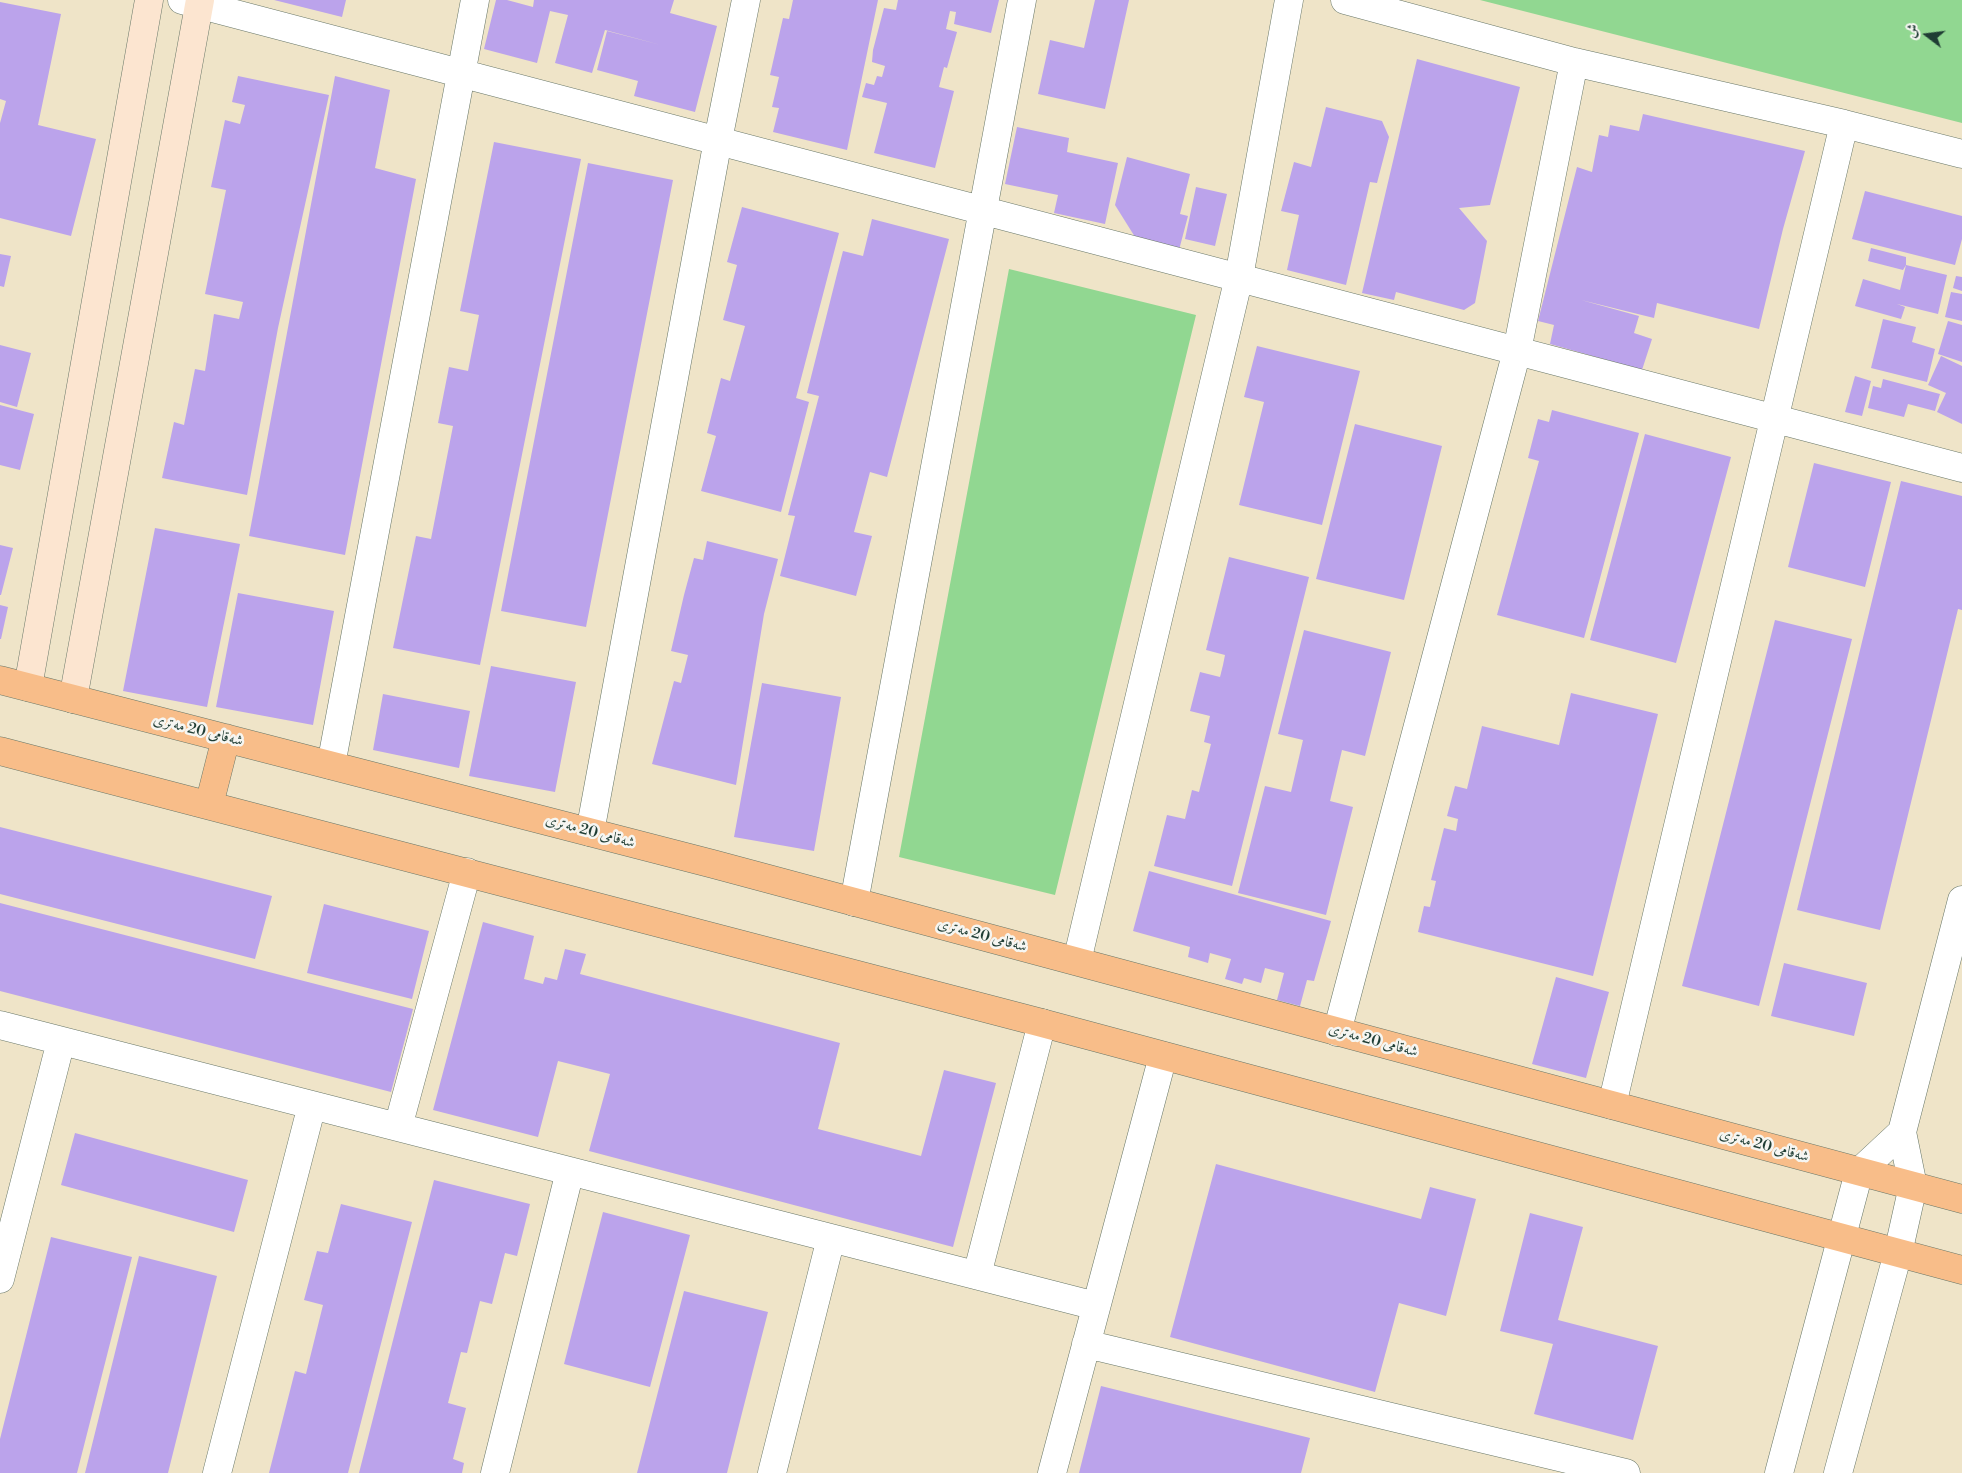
<!DOCTYPE html>
<meta charset="utf-8">
<style>
body{margin:0}
#map{position:relative;width:1962px;height:1473px;overflow:hidden;background:#efe4c8;font-family:"Libre Bodoni",Amiri,serif}
canvas{display:block}
.north{position:absolute;left:1902px;top:10px;width:50px;height:50px;-webkit-text-stroke:4px #f6f6f2;paint-order:stroke;rotate:285deg;font-size:14px;font-weight:700;line-height:20px;text-align:center;color:#1f3d34}
.north::after{content:'';display:block;margin:auto;width:18px;height:22px;background:#1f3d34;clip-path:polygon(50% 0,100% 100%,50% 72%,0 100%)}
</style>
<div id="map">
<canvas width="1962" height="1473"></canvas>
<div class="north">ش</div>
</div>
<script>
const ctx = document.querySelector('canvas').getContext('2d');
ctx.lineJoin = 'round';
function paint(path, color) { ctx.fillStyle = color; ctx.fill(path, 'evenodd'); }
const toPath = rows => new Path2D(rows.map(r => 'M' + r).join(''));
function strokePath(path, color, width, dash) { ctx.strokeStyle = color; ctx.lineWidth = width; ctx.lineCap = dash ? 'butt' : 'round'; ctx.setLineDash(dash || []); ctx.stroke(path); }
function drawText(font, color, halo, rows, align = 'center') {
  ctx.font = font + ' "Libre Bodoni",Amiri,serif'; ctx.lineWidth = 5; ctx.setLineDash([]); ctx.textBaseline = 'middle'; ctx.strokeStyle = halo; ctx.fillStyle = color; for (const [text, x, y, turn = 0] of rows) {
    ctx.save(); ctx.translate(x, y); ctx.rotate((+turn || 0) * Math.PI / 180); ctx.textAlign = isNaN(turn) ? turn : align; if (halo) ctx.strokeText(text, 0, 0); ctx.fillText(text, 0, 0); ctx.restore();
  }
}
paint(toPath([
 [1480,0,1962,0,1962,123],
 [1009,269,1196,315,1055,895,899,857]
]), '#91d791');
paint(toPath([
 [274,0,346,0,342,17],
 [496,0,507,0,533,7,534,0,674,0,670,13,717,26,695,112,634,96,638,81,597,70,607,31,661,45,605,30,592,73,555,63,568,15,550,11,537,63,484,49],
 [793,0,878,0,847,150,773,132,779,108,772,107,779,77,770,75,783,18,789,19],
 [898,0,999,0,991,33,954,24,956,12,950,11,946,29,957,32,947,68,944,67,939,87,954,91,935,168,874,153,887,103,862,97,866,83,874,85,877,76,882,77,885,66,872,62,873,50,884,8,896,10],
 [1095,0,1129,0,1105,109,1038,94,1050,40,1084,48],
 [0,2,61,14,38,125,96,139,71,236,0,218,0,123,6,101,0,99],
 [1417,59,1520,87,1490,205,1459,208,1487,241,1475,303,1464,310,1396,292,1394,300,1362,293],
 [238,76,329,95,278,328,247,495,162,478,174,422,184,425,195,369,205,371,214,314,239,319,243,302,205,294,226,190,211,187,225,120,240,124,245,105,232,102],
 [335,76,390,90,375,168,416,179,345,555,249,536],
 [1326,107,1382,121,1389,137,1377,183,1370,182,1346,285,1287,270,1299,215,1281,211,1294,162,1311,167],
 [1643,114,1805,151,1783,229,1759,329,1657,303,1654,318,1581,300,1639,316,1634,333,1652,339,1642,370,1550,344,1554,325,1538,321,1577,167,1592,172,1599,135,1608,137,1610,125,1639,131],
 [1017,127,1069,138,1067,152,1118,163,1105,224,1054,213,1058,195,1005,184],
 [494,142,581,159,480,665,393,648,416,536,431,539,453,426,438,423,449,367,468,371,479,315,460,311],
 [1127,157,1190,174,1180,214,1188,216,1179,250,1135,237,1115,205],
 [588,163,673,180,586,627,501,611],
 [1196,187,1227,194,1215,246,1185,239],
 [1865,191,1962,216,1962,239,1955,265,1852,239],
 [742,207,839,233,796,398,809,402,781,512,701,491,716,436,707,433,721,378,730,381,745,326,723,320,737,265,727,262],
 [872,219,949,239,887,477,870,472,854,532,872,536,856,596,780,576,795,516,788,515,819,396,807,393,837,274,843,251,863,256],
 [1871,248,1906,257,1906,265,1947,275,1938,314,1897,304,1905,307,1901,319,1855,306,1863,279,1900,290,1906,265,1903,270,1868,261],
 [0,254,11,256,4,287,0,286],
 [1956,276,1962,277,1962,291,1953,288],
 [1951,292,1962,294,1962,321,1945,317],
 [1883,319,1916,327,1912,342,1935,349,1927,382,1871,368],
 [1948,321,1962,325,1962,362,1938,354],
 [0,345,31,353,17,407,0,402],
 [1257,346,1360,371,1322,525,1239,505,1264,402,1244,397],
 [1941,356,1962,366,1962,424,1937,412,1946,393,1928,385],
 [1855,376,1871,381,1862,416,1845,412],
 [1883,379,1940,394,1935,411,1908,404,1904,417,1868,408,1873,386,1881,388],
 [0,405,34,414,20,470,0,465],
 [1552,410,1639,433,1584,638,1497,615,1539,461,1528,458,1538,419,1549,422],
 [1355,424,1442,446,1404,600,1316,579],
 [1645,434,1731,457,1676,663,1590,640],
 [1814,463,1891,482,1865,587,1788,567],
 [1901,481,1962,496,1962,610,1958,609,1880,930,1797,910],
 [155,528,240,544,207,707,123,691],
 [707,541,778,559,764,614,736,785,652,764,674,681,681,683,688,655,671,651,684,595,694,558,703,560],
 [0,545,13,548,1,595,0,595],
 [1229,557,1309,577,1232,886,1154,866,1167,815,1185,819,1192,790,1199,792,1211,744,1204,742,1210,716,1190,711,1200,672,1220,677,1223,665,1225,655,1206,650],
 [238,593,334,611,313,725,216,707],
 [0,605,8,607,1,639,0,639],
 [1775,620,1852,639,1759,1006,1682,986],
 [1304,630,1391,652,1365,756,1342,750,1330,801,1353,807,1326,915,1238,893,1265,786,1291,792,1303,740,1278,734],
 [491,666,576,682,555,792,469,776],
 [762,683,841,697,814,851,734,837],
 [1571,693,1658,714,1593,976,1418,932,1424,906,1430,907,1436,881,1431,880,1444,828,1456,831,1458,819,1447,816,1455,786,1467,789,1482,726,1559,745],
 [383,694,470,711,459,768,373,750],
 [0,827,272,896,255,959,0,894],
 [1149,871,1331,921,1314,981,1307,980,1300,1006,1277,1000,1284,973,1265,968,1261,983,1244,978,1242,984,1225,979,1231,959,1210,953,1208,963,1188,957,1190,947,1133,931],
 [0,903,413,1009,391,1092,0,991],
 [324,904,429,931,412,999,307,973],
 [483,922,534,936,524,979,543,984,545,977,557,980,565,949,586,954,580,974,840,1043,818,1129,921,1156,944,1070,996,1083,953,1247,589,1151,610,1074,558,1061,538,1137,433,1110],
 [1784,963,1867,983,1854,1036,1771,1016],
 [1556,977,1609,992,1586,1078,1532,1064],
 [75,1133,248,1180,234,1232,61,1185],
 [1216,1164,1421,1219,1430,1187,1476,1199,1446,1316,1399,1303,1375,1392,1170,1337],
 [434,1180,530,1204,517,1256,505,1253,492,1304,480,1301,467,1353,461,1352,448,1403,466,1408,453,1459,464,1463,462,1473,359,1473],
 [341,1204,412,1222,348,1473,269,1473,295,1371,306,1374,323,1305,304,1300,317,1251,328,1253],
 [603,1212,690,1235,650,1387,564,1364],
 [1530,1213,1583,1227,1558,1320,1658,1346,1633,1440,1534,1414,1553,1344,1500,1331],
 [51,1237,132,1257,77,1473,0,1473,0,1439],
 [139,1256,217,1276,179,1429,168,1473,85,1473],
 [684,1291,768,1312,742,1413,727,1473,637,1473],
 [1101,1386,1310,1438,1301,1473,1079,1473]
]), '#bba3eb');
const minor = toPath([
 [182,0,1962,468],
 [1345,0,1574,62,1844,124,1962,154],
 [331,765,475,0],
 [590,832,718,140,746,0],
 [854,902,1022,0],
 [1077,961,1239,277,1289,0],
 [0,1025,1096,1306],
 [1337,1032,1517,351,1574,62],
 [1612,1105,1844,124],
 [398,1127,467,872],
 [977,1275,1042,1023],
 [0,1279,61,1041],
 [1086,1344,1626,1473],
 [217,1473,312,1105],
 [495,1473,570,1171],
 [772,1473,831,1238],
 [1052,1473,1163,1056]
]);
const tertiary = toPath([
 [1902,1132,1962,900],
 [1779,1473,1859,1172,1902,1132,1913,1186,1898,1253,1838,1473]
]);
const secondary = toPath([
 [28,687,149,0],
 [73,699,200,0]
]);
const primary = toPath([
 [0,680,713,864,1962,1199],
 [0,751,1042,1023,1962,1270],
 [209,805,226,738]
]);
strokePath(minor, '#687768', 29);
strokePath(tertiary, '#687768', 29);
strokePath(secondary, '#687768', 29);
strokePath(primary, '#687768', 29);
strokePath(minor, '#fff', 28);
strokePath(tertiary, '#fff', 28);
strokePath(secondary, '#fce5d0', 28);
strokePath(primary, '#f8bd89', 28);
drawText('15px', '#1f3d34', '#f6f6f2', [
 ["شەقامی 20 مەتری",198,731,14],
 ["شەقامی 20 مەتری",590,832,15],
 ["شەقامی 20 مەتری",982,936,15],
 ["شەقامی 20 مەتری",1373,1041,15],
 ["شەقامی 20 مەتری",1764,1146,15]
]);
</script>
